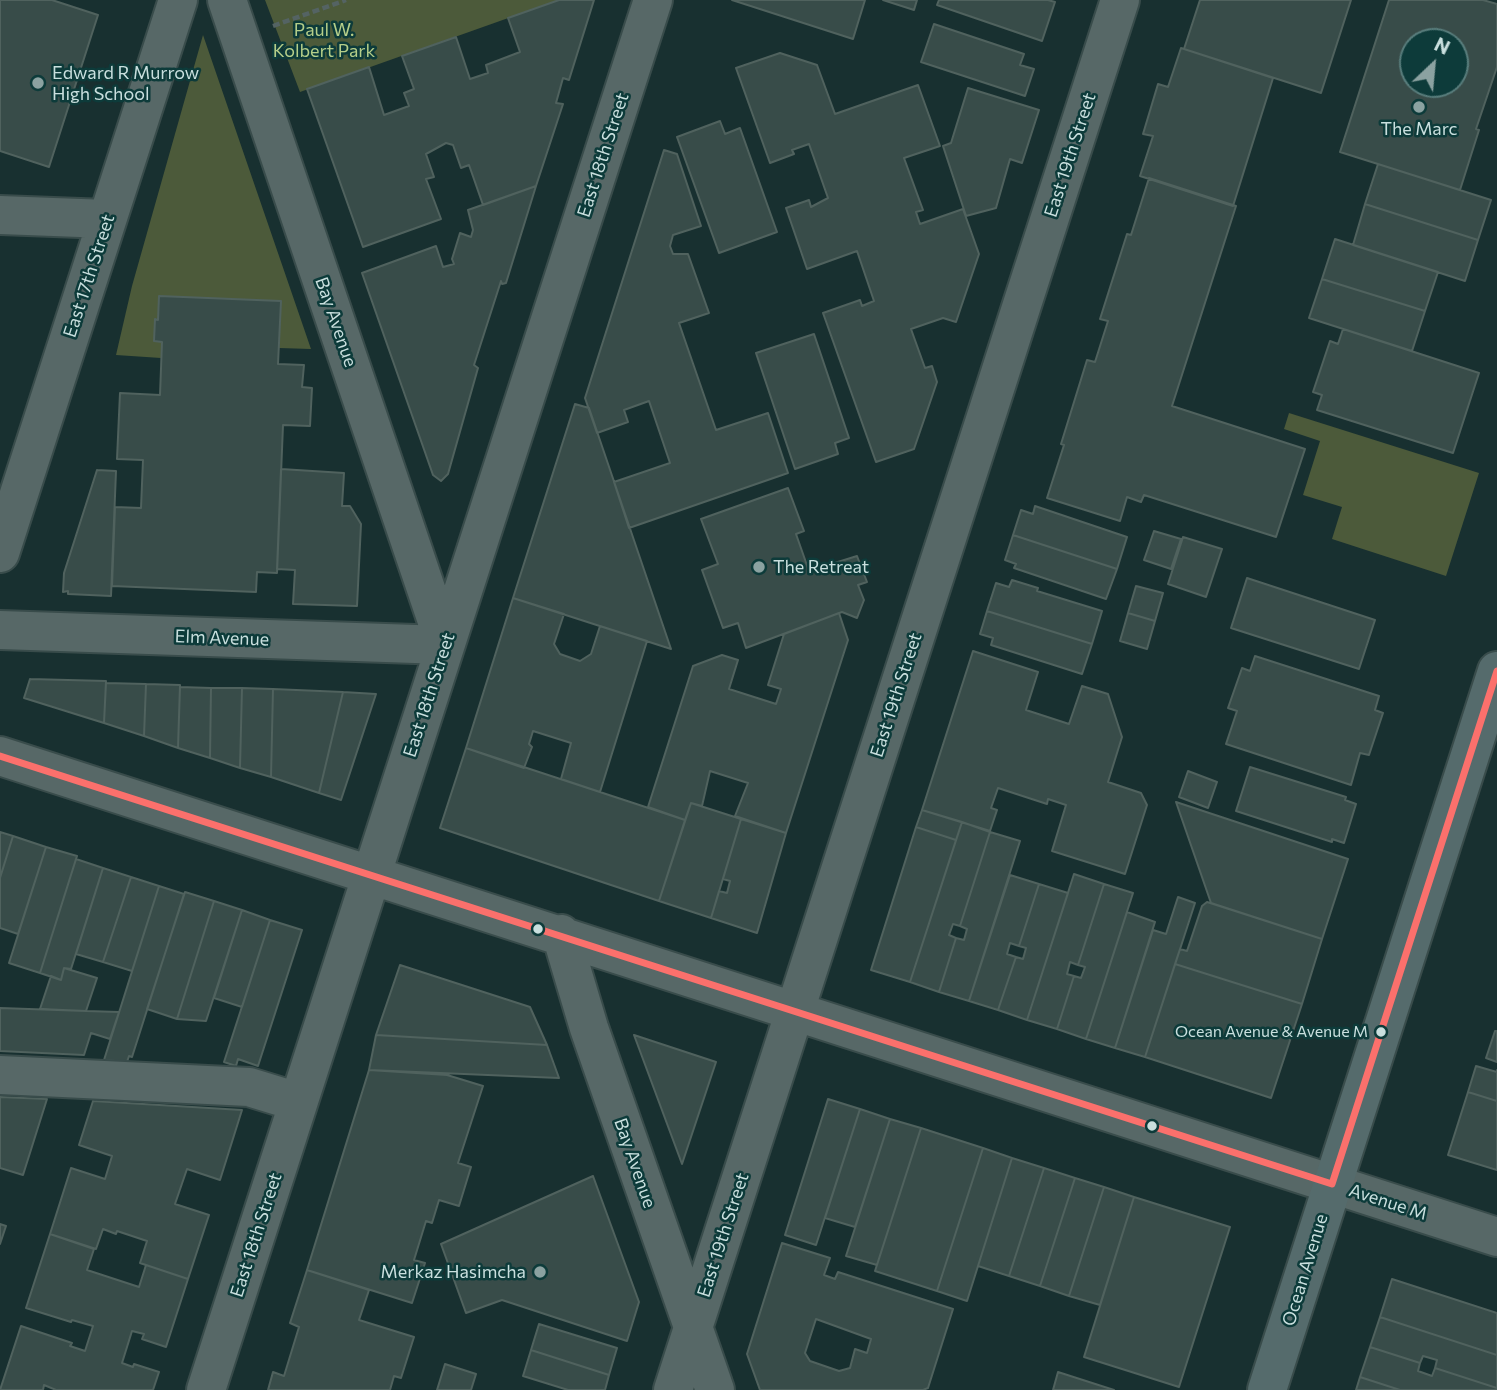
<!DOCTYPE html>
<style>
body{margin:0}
#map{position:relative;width:1497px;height:1390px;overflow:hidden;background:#183030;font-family:Commissioner,sans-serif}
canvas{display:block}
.north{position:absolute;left:1399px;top:28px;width:70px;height:70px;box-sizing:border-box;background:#0d3b3a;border:2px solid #587d7c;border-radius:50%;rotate:26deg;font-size:19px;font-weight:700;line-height:28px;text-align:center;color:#c9dfde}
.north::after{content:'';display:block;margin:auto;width:24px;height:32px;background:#8ba2a1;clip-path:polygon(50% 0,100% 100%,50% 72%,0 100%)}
</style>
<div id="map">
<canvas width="1497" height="1390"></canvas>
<div class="north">N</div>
</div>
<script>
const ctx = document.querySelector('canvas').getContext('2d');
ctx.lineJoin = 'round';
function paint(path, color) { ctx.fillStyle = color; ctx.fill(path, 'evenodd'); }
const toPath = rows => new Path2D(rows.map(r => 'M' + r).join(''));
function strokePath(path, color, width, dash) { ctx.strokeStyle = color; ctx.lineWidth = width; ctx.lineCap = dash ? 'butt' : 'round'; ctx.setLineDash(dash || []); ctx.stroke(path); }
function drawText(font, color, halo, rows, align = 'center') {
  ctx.font = font + ' Commissioner,sans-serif'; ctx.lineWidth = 5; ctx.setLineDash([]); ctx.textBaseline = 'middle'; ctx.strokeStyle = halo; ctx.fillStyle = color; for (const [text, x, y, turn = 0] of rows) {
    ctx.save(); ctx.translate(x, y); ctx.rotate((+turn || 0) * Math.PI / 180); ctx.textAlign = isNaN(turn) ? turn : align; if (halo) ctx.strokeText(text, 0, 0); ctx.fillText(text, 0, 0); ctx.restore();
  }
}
paint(toPath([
 [265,0,559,0,300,92],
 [203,35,311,349,279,348,281,301,155,319,154,341,162,342,161,358,116,355,132,286],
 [1289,413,1479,473,1446,576,1332,539,1342,507,1303,495,1320,441,1284,429]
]), '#4c5a3a');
const building = toPath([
 [0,0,52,0,98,15,49,167,0,151,0,0],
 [559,0,594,0,569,80,563,78,556,103,563,104,536,186,483,205,469,165,461,168,453,145,446,143,426,154,434,177,426,179,441,219,363,247,307,89,369,67,384,115,409,106,404,93,414,89,402,56,456,37,470,79,488,73,486,65,520,52,508,18,559,0],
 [732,0,865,0,853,39,732,0],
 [883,0,917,0,914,10,883,0],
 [939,0,1048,0,1055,2,1042,41,937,5,939,0],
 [1200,0,1351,0,1321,93,1184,49,1200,0],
 [1389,0,1483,0,1497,4,1497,67,1476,129,1479,130,1460,190,1340,152,1389,0],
 [1413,42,1455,42,1455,84,1413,84,1413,42],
 [934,24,1024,54,1020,65,1034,69,1025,96,921,62,934,24],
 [1181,48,1273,78,1233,206,1140,176,1153,136,1143,134,1158,84,1168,87,1181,48],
 [780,53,817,65,835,114,918,85,940,146,904,158,923,210,916,212,920,224,963,209,979,254,956,322,943,318,911,329,925,368,932,366,937,382,914,449,876,462,823,313,860,300,862,306,874,301,857,251,807,269,786,208,809,200,811,207,828,198,809,144,792,150,794,154,770,163,736,68,780,53],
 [968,88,1039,110,1022,163,1010,159,996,208,966,216,943,146,951,143,968,88],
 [720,121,725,134,740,128,777,232,719,253,677,137,720,121],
 [664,150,677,154,701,226,673,235,670,246,673,254,688,254,709,313,679,323,716,430,768,413,788,473,629,528,614,482,670,463,649,401,624,410,628,422,597,433,585,398,664,150],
 [1378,164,1491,200,1478,240,1365,204,1378,164],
 [1149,178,1236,206,1172,406,1305,449,1276,537,1144,495,1141,502,1127,497,1120,521,1047,498,1064,445,1061,444,1087,360,1095,362,1108,321,1100,319,1127,234,1131,235,1149,178],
 [536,186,506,283,502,284,501,281,474,365,478,368,448,474,441,481,433,475,362,273,436,246,443,267,454,264,452,259,460,233,471,237,473,230,468,210,536,186],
 [1365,204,1478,240,1465,281,1353,245,1365,204],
 [1335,239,1438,272,1425,311,1322,279,1335,239],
 [1322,279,1425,311,1412,351,1309,318,1322,279],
 [159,296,281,301,278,364,304,365,302,387,312,388,310,426,283,425,277,573,257,572,256,592,112,586,115,507,141,508,143,460,117,459,120,393,160,395,162,342,154,341,155,319,158,320,159,296],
 [1343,329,1479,373,1453,453,1317,410,1322,395,1313,392,1330,341,1338,344,1343,329],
 [814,334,849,438,835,443,838,454,795,469,756,353,814,334],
 [575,404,589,408,671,649,513,598,575,404],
 [281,469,344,473,342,506,350,506,361,524,357,606,293,604,295,570,277,569,281,469],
 [97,470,116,471,111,596,68,594,68,591,63,592,64,573,97,470],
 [788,488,804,531,796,534,809,571,857,556,867,582,858,585,864,600,857,618,842,612,746,648,738,623,723,628,702,570,718,564,701,519,788,488],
 [1035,506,1127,537,1117,569,1013,535,1021,510,1033,514,1035,506],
 [1154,531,1181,539,1171,569,1144,560,1154,531],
 [1013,535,1117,569,1106,599,1014,568,1016,564,1005,560,1013,535],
 [1183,537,1222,549,1206,597,1168,584,1183,537],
 [1247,578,1375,620,1359,669,1231,628,1247,578],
 [1012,580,1038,588,1037,591,1102,611,1092,644,987,611,996,583,1009,587,1012,580],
 [1136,586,1163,593,1155,621,1128,613,1136,586],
 [513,598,564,614,554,644,560,654,580,661,591,654,600,626,647,641,600,792,561,779,571,743,533,731,529,744,532,747,524,768,466,748,513,598],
 [987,611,1092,644,1082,674,991,645,993,638,980,634,987,611],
 [839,613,848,640,786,833,735,816,748,783,710,771,702,806,691,803,685,820,648,807,693,666,722,655,738,660,729,689,776,704,781,689,768,685,784,634,839,613],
 [1128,613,1155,621,1147,649,1120,641,1128,613],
 [973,651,1038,672,1026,710,1069,724,1082,686,1108,694,1122,737,1108,782,1141,793,1147,805,1125,874,1052,851,1066,805,1048,799,1047,804,998,788,991,808,997,810,990,831,922,810,973,651],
 [1255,656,1379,696,1375,710,1383,713,1369,755,1360,753,1351,785,1226,744,1237,711,1228,708,1242,668,1250,671,1255,656],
 [30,679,106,681,104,723,24,698,30,679],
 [106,683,146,684,144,736,104,723,106,683],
 [146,684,180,685,178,748,144,736,146,684],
 [180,687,211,688,210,758,178,748,180,687],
 [211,688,242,688,240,768,210,758,211,688],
 [242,688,273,689,271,777,240,768,242,688],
 [273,689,343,692,319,793,271,777,273,689],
 [343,692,376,694,341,800,319,793,343,692],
 [466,748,685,820,659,901,440,828,466,748],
 [1250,767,1346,797,1345,800,1356,804,1344,843,1332,839,1332,842,1236,811,1250,767],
 [1188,771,1217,782,1208,808,1179,797,1188,771],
 [1176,802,1348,859,1322,939,1211,903,1176,802],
 [691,803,741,819,711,918,659,901,691,803],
 [922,810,962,822,956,840,916,827,922,810],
 [741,819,786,833,757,933,711,918,719,891,727,893,730,881,723,879,741,819],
 [962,822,990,832,960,926,953,924,949,935,956,938,939,992,910,982,962,822],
 [916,827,956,840,910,982,871,970,916,827],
 [0,832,13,836,0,878,0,832],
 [990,832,1020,841,969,1001,939,992,956,938,964,940,967,929,960,926,990,832],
 [13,836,46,847,18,934,0,928,0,878,13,836],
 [46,847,77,856,40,973,9,963,46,847],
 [76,859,103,868,71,969,64,968,61,980,40,973,76,859],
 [103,868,131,877,103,962,76,954,103,868],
 [1074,874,1104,884,1078,965,1070,962,1067,974,1074,976,1057,1029,1027,1020,1074,874],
 [1010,875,1039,884,1019,946,1010,943,1007,954,1016,957,998,1010,969,1001,1010,875],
 [131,877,159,886,132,971,103,962,131,877],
 [1039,884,1068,893,1027,1020,998,1010,1016,957,1023,959,1026,948,1019,946,1039,884],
 [1104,884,1133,893,1086,1039,1057,1029,1074,976,1081,978,1085,967,1078,965,1104,884],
 [159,886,184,894,132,1057,129,1056,127,1062,104,1060,159,886],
 [185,892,214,901,177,1019,147,1009,185,892],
 [1178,897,1195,903,1145,1057,1115,1048,1153,930,1166,934,1178,897],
 [214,901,242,910,206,1021,177,1019,214,901],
 [1207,902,1322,939,1302,1004,1175,964,1180,949,1187,951,1202,906,1207,902],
 [242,910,270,920,242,1007,214,998,242,910],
 [1127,912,1155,922,1115,1048,1086,1039,1127,912],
 [270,920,302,930,258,1066,238,1059,236,1066,224,1062,270,920],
 [1175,964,1302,1004,1271,1098,1145,1057,1175,964],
 [400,965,530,1007,547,1045,376,1035,400,965],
 [64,968,97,978,86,1011,40,1009,51,976,61,980,64,968],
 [0,1008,86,1011,119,1012,110,1039,91,1033,84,1055,0,1051,0,1008],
 [1495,1031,1497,1031,1497,1062,1486,1058,1495,1031],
 [376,1035,547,1045,559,1078,369,1070,376,1035],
 [634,1035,716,1062,682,1164,634,1035],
 [1476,1066,1497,1072,1497,1070,1497,1101,1468,1092,1476,1066],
 [369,1070,447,1075,483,1086,458,1163,471,1167,459,1206,439,1200,432,1223,426,1221,414,1260,425,1263,412,1303,307,1270,369,1070],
 [1468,1092,1497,1101,1497,1170,1448,1155,1468,1092],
 [0,1097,47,1099,23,1175,0,1168,0,1097],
 [828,1099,860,1109,816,1245,785,1235,828,1099],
 [93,1101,242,1110,220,1180,187,1169,175,1204,209,1215,188,1279,140,1263,147,1241,117,1231,116,1234,103,1229,96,1249,50,1234,71,1168,105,1179,112,1156,79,1145,93,1101],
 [860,1109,890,1119,855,1227,825,1218,860,1109],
 [890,1119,921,1128,877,1265,846,1256,890,1119],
 [921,1128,983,1148,937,1291,875,1271,921,1128],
 [983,1148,1012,1158,967,1301,937,1291,983,1148],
 [1012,1158,1044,1168,1009,1276,978,1266,1012,1158],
 [1044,1168,1075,1178,1040,1286,1009,1276,1044,1168],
 [593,1176,639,1302,627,1341,502,1300,466,1313,441,1244,593,1176],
 [1075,1178,1104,1187,1069,1296,1040,1286,1075,1178],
 [1104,1187,1134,1197,1100,1305,1069,1296,1104,1187],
 [1134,1197,1230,1227,1179,1387,1084,1357,1134,1197],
 [0,1224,6,1226,0,1244,0,1224],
 [50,1234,94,1249,87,1270,139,1287,146,1265,188,1279,166,1347,142,1339,144,1334,132,1331,122,1363,133,1367,134,1364,159,1372,153,1390,56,1390,44,1385,43,1390,0,1390,21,1326,72,1343,70,1346,85,1351,93,1326,72,1320,71,1322,26,1308,50,1234],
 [782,1243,830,1258,824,1275,835,1279,838,1272,953,1309,928,1388,923,1390,760,1390,747,1354,782,1243],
 [816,1319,871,1339,867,1353,855,1349,850,1368,839,1371,810,1361,805,1353,816,1319],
 [307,1270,369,1290,359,1320,414,1337,401,1378,394,1376,390,1390,268,1390,273,1372,284,1376,299,1327,290,1323,307,1270],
 [1392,1279,1497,1313,1497,1355,1380,1317,1392,1279],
 [1380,1317,1497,1355,1497,1388,1435,1368,1437,1360,1423,1356,1420,1363,1370,1347,1380,1317],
 [539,1324,617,1348,609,1375,531,1350,539,1324],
 [1370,1347,1420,1363,1418,1371,1432,1376,1435,1368,1497,1388,1497,1390,1400,1390,1360,1377,1370,1347],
 [531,1350,609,1375,605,1390,568,1390,523,1376,531,1350],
 [445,1364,476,1374,471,1390,437,1390,445,1364],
 [1058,1372,1114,1390,1053,1390,1058,1372],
 [1360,1377,1400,1390,1356,1390,1360,1377]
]);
paint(building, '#384c49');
strokePath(building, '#50625e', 2);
const minor = toPath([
 [0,215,107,219],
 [0,553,178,0],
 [0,630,445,645,227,0],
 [0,756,1497,1237],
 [561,934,589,1028,715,1390],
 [0,1075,249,1087,298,1102],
 [206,1390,653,0],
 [673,1390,1120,0]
]);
const major = toPath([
 [1267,1390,1497,671]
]);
strokePath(minor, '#394c4b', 42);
strokePath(major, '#394c4b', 42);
strokePath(toPath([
 [273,26,346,0]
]), '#546363', 4.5, [7, 3.5]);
strokePath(minor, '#576867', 38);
strokePath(major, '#556b6c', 38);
strokePath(toPath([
 [0,756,1332,1184],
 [1332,1184,1497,671]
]), '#fb706c', 7);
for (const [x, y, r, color] of [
 [38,83,7,"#8ba2a1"],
 [1419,107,7,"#8ba2a1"],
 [759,567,7,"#8ba2a1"],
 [538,929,6,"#c9dfde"],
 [1381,1032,6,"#c9dfde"],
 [1152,1126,6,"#c9dfde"],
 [540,1272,7,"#8ba2a1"]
]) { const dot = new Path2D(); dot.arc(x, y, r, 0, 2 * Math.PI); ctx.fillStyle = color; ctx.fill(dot); strokePath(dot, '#0d3b3a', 2.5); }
drawText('16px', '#c9dfde', '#0d3b3a', [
 ["Ocean Avenue & Avenue M",1368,1032]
], 'right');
drawText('18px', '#b5ce89', '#0d3b3a', [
 ["Paul W.",324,30],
 ["Kolbert Park",324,51]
]);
drawText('18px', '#c9dfde', '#0d3b3a', [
 ["Edward R Murrow",52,73],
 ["High School",52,94],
 ["The Marc",1419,129,"center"],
 ["The Retreat",773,567],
 ["Merkaz Hasimcha",526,1272,"right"]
], 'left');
drawText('18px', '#c9dfde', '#0d3b3a', [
 ["East 18th Street",603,155,-72],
 ["East 19th Street",1070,155,-72],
 ["East 17th Street",89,276,-72],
 ["Bay Avenue",336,322,71],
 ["Elm Avenue",222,638,2],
 ["East 18th Street",429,695,-72],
 ["East 19th Street",896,695,-72],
 ["Bay Avenue",635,1163,71],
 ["Avenue M",1388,1202,18],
 ["East 18th Street",256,1235,-72],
 ["East 19th Street",723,1235,-72],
 ["Ocean Avenue",1305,1270,-73]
]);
</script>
